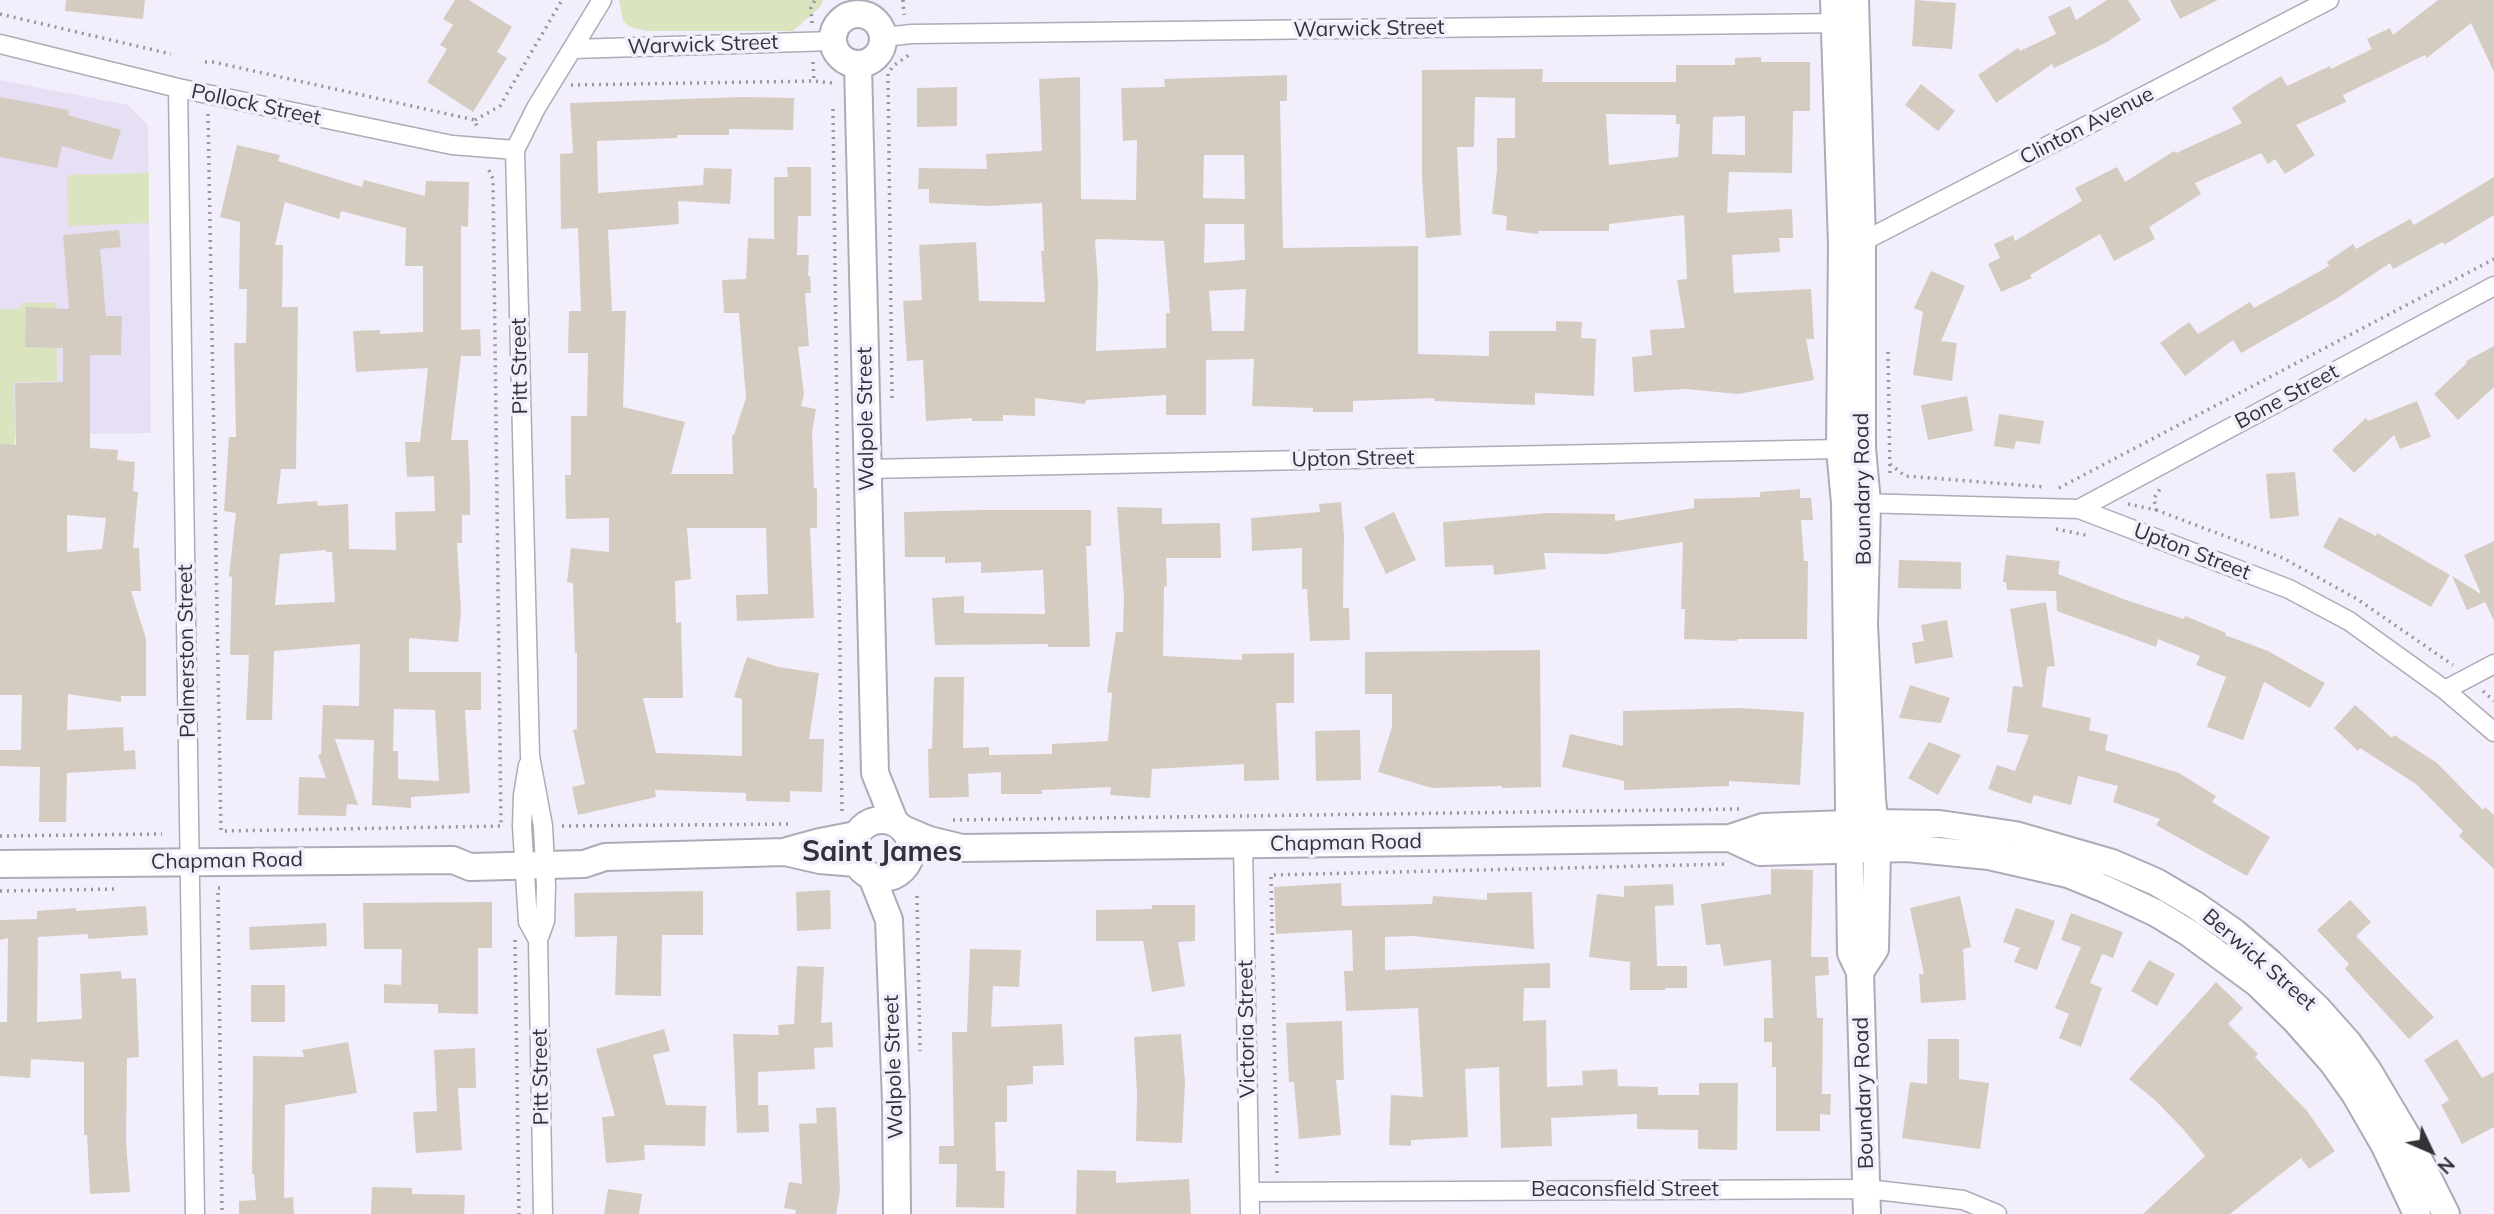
<!DOCTYPE html>
<style>
body{margin:0}
#map{position:relative;width:2494px;height:1214px;overflow:hidden;background:#f2eefb;font-family:Mulish,sans-serif}
canvas{display:block}
.north{position:absolute;left:2396px;top:1116px;width:70px;height:70px;-webkit-text-stroke:5px #f2eefb;paint-order:stroke;rotate:134deg;font-size:19px;font-weight:700;line-height:28px;text-align:center;color:#343238}
.north::after{content:'';display:block;margin:auto;width:24px;height:32px;background:#343238;clip-path:polygon(50% 0,100% 100%,50% 72%,0 100%)}
</style>
<div id="map">
<canvas width="2494" height="1214"></canvas>
<div class="north">N</div>
</div>
<script>
const ctx = document.querySelector('canvas').getContext('2d');
ctx.lineJoin = 'round';
function paint(path, color) { ctx.fillStyle = color; ctx.fill(path, 'evenodd'); }
const toPath = rows => new Path2D(rows.map(r => 'M' + r).join(''));
function strokePath(path, color, width, dash) { ctx.strokeStyle = color; ctx.lineWidth = width; ctx.lineCap = dash ? 'butt' : 'round'; ctx.setLineDash(dash || []); ctx.stroke(path); }
function drawText(font, color, halo, rows, align = 'center') {
  ctx.font = font + ' Mulish,sans-serif'; ctx.lineWidth = 7; ctx.setLineDash([]); ctx.textBaseline = 'middle'; ctx.strokeStyle = halo; ctx.fillStyle = color; for (const [text, x, y, turn = 0] of rows) {
    ctx.save(); ctx.translate(x, y); ctx.rotate((+turn || 0) * Math.PI / 180); ctx.textAlign = isNaN(turn) ? turn : align; if (halo) ctx.strokeText(text, 0, 0); ctx.fillText(text, 0, 0); ctx.restore();
  }
}
paint(toPath([
 [0,80,128,105,148,125,151,433,15,435,0,447]
]), '#e7e0f5');
paint(toPath([
 [619,0,823,0,821,6,793,31,647,31,630,27,623,21],
 [149,173,149,223,68,226,67,175],
 [21,303,56,303,57,381,14,382,15,447,0,447,0,309,20,309]
]), '#dae4be');
paint(toPath([
 [66,0,145,0,143,19,65,11],
 [455,0,469,0,512,27,497,52,507,58,473,112,427,82,447,49,440,45,453,25,443,19],
 [1915,0,1956,3,1952,49,1912,46],
 [2107,0,2128,0,2141,20,2107,42,2054,68,2052,64,1996,103,1978,75,2018,48,2020,51,2056,34,2048,17,2070,6,2076,20],
 [2170,0,2218,0,2180,19],
 [2438,0,2494,0,2494,72,2471,23,2427,58,2425,55,2343,95,2346,102,2296,125,2315,155,2285,174,2275,159,2268,164,2261,153,2195,183,2201,194,2149,227,2155,239,2114,261,2100,234,2030,275,2032,278,2001,292,1988,264,2000,258,1994,244,2013,235,2015,241,2082,201,2075,188,2117,167,2125,182,2174,151,2176,153,2242,123,2232,108,2252,94,2281,76,2287,86,2330,66,2331,69,2372,49,2367,39,2390,28,2393,35],
 [1761,57,1761,62,1810,62,1810,111,1793,111,1792,173,1729,172,1727,213,1792,209,1793,238,1779,238,1780,252,1732,255,1734,293,1811,289,1814,339,1806,339,1814,380,1738,394,1686,389,1634,392,1632,357,1652,355,1650,330,1685,328,1677,280,1687,279,1684,215,1609,224,1609,231,1538,231,1538,234,1506,230,1507,216,1492,214,1497,170,1497,138,1515,138,1515,98,1475,97,1474,147,1457,147,1461,235,1426,238,1422,176,1422,70,1543,69,1542,82,1676,82,1676,65,1735,65,1735,58],
 [1606,114,1676,115,1676,124,1680,124,1678,157,1609,165],
 [1745,116,1745,155,1712,154,1713,117],
 [1287,75,1287,101,1280,101,1283,248,1418,246,1418,354,1489,356,1489,331,1556,331,1556,321,1582,322,1581,338,1596,339,1594,396,1535,393,1535,405,1434,401,1434,398,1353,401,1353,412,1313,412,1313,408,1252,406,1254,359,1206,360,1206,415,1166,415,1166,395,1086,400,1085,404,1035,398,1035,416,1003,415,1003,421,972,421,972,418,926,421,923,360,907,361,903,301,922,300,919,245,976,242,979,301,1045,302,1041,251,1044,251,1042,203,988,206,929,203,929,189,918,189,919,168,987,169,986,154,1042,151,1039,79,1080,77,1081,199,1136,200,1137,140,1123,141,1121,88,1165,87,1164,79],
 [1204,155,1244,155,1245,199,1203,198],
 [1205,224,1244,224,1245,260,1204,263],
 [1097,239,1164,241,1170,313,1166,313,1166,348,1096,351,1098,282,1095,241],
 [1246,289,1244,331,1212,331,1209,291],
 [1921,84,1955,111,1938,131,1905,105],
 [957,87,957,126,917,127,917,88],
 [0,97,69,110,68,115,121,130,112,160,62,146,57,168,0,157],
 [743,97,794,98,793,130,729,129,729,135,677,135,677,138,597,141,598,193,703,185,704,168,732,169,730,204,678,201,679,224,608,230,612,311,626,311,623,407,685,422,671,474,733,474,732,435,734,435,746,398,739,313,724,313,722,280,746,279,748,238,774,239,774,177,788,177,787,167,811,167,811,216,798,216,797,255,809,255,808,276,810,276,811,293,805,293,809,346,798,347,804,394,801,406,816,409,812,432,814,488,817,489,817,528,810,528,814,618,737,621,736,595,768,594,766,528,687,528,691,579,675,581,676,623,681,622,683,698,643,698,656,753,742,756,742,699,734,697,747,657,778,667,819,673,809,739,824,739,822,792,790,791,790,802,746,801,746,793,655,790,656,797,578,815,572,787,585,784,573,730,577,729,577,653,575,653,573,583,567,582,571,548,609,552,609,518,566,519,565,475,571,475,571,416,587,416,588,353,568,353,569,311,581,311,578,228,561,229,560,154,573,153,570,103],
 [237,145,280,155,278,161,362,187,364,180,425,196,426,181,469,182,468,227,461,226,461,330,480,329,481,356,461,356,451,440,468,440,470,486,470,515,462,515,462,543,457,543,461,611,458,642,409,638,409,672,481,672,481,710,465,710,470,793,411,797,411,808,372,805,374,740,335,739,358,805,347,804,346,816,298,815,299,777,326,778,318,755,321,754,323,705,359,706,360,644,274,651,272,720,246,720,249,655,230,655,232,577,229,576,236,513,224,511,229,437,236,437,234,343,246,343,247,289,239,289,240,222,220,217],
 [285,202,339,219,341,211,406,228,405,266,423,266,423,332,380,334,380,330,353,331,356,372,428,368,420,442,405,442,407,477,434,476,435,511,395,512,396,550,349,549,348,504,318,506,317,501,277,504,281,469,296,469,298,307,282,307,283,245,275,245],
 [326,550,326,552,332,552,335,602,275,605,280,554],
 [394,709,435,710,439,781,398,779,398,751,393,751],
 [2494,177,2494,215,2444,245,2443,242,2393,269,2390,263,2336,299,2241,353,2233,340,2185,376,2160,343,2189,322,2198,334,2250,302,2254,308,2329,266,2327,262,2353,244,2356,249,2410,219,2414,225],
 [119,230,121,247,100,249,106,316,122,316,121,355,90,355,90,448,118,450,117,460,135,462,133,491,138,492,133,548,139,548,141,591,131,591,146,639,146,696,121,696,121,702,68,694,67,730,123,727,124,751,135,750,136,769,67,773,66,822,39,822,40,767,0,766,0,750,21,750,22,695,0,695,0,444,16,445,15,383,63,382,63,348,25,347,26,307,69,309,63,235],
 [67,515,106,518,102,549,67,552],
 [1931,271,1965,286,1941,341,1957,343,1952,381,1913,375,1923,312,1914,308],
 [2494,346,2494,387,2458,420,2434,394,2467,363,2466,361],
 [1967,396,1973,431,1928,440,1921,405],
 [2417,401,2431,437,2400,449,2394,435,2354,473,2332,450,2366,418,2368,421],
 [1999,414,2044,421,2040,444,2016,441,2014,449,1994,446],
 [2295,472,2299,516,2270,519,2266,474],
 [1800,489,1800,498,1811,498,1813,520,1801,520,1804,561,1808,561,1807,639,1737,639,1737,641,1684,639,1685,609,1681,609,1683,542,1607,554,1544,553,1546,569,1494,575,1493,565,1445,567,1443,522,1548,513,1615,514,1615,521,1694,508,1694,499,1760,497,1760,492],
 [1341,502,1344,536,1343,608,1349,608,1350,640,1310,641,1307,589,1302,589,1302,548,1252,551,1251,518,1320,512,1319,504],
 [1117,507,1162,508,1162,524,1220,523,1221,558,1166,558,1167,586,1164,587,1163,656,1242,660,1242,654,1294,653,1294,703,1276,703,1279,780,1244,781,1244,764,1152,769,1150,798,1110,795,1111,787,1042,790,1042,794,1001,794,1001,772,968,774,969,797,929,798,928,749,932,749,934,677,964,677,963,748,989,747,989,755,1052,754,1052,744,1108,741,1112,693,1107,692,1116,632,1123,632,1124,598],
 [982,510,1091,510,1091,546,1086,546,1090,647,1048,647,1048,644,935,645,932,598,964,596,964,613,1045,614,1043,570,981,573,981,562,945,563,945,557,905,557,904,512],
 [1394,512,1416,560,1386,574,1364,527],
 [2339,517,2376,536,2377,533,2450,575,2431,607,2323,547],
 [2494,541,2494,621,2485,602,2467,610,2452,576,2481,594,2464,555],
 [2006,555,2060,561,2058,574,2126,600,2184,619,2185,616,2226,633,2225,635,2268,651,2325,683,2310,708,2264,682,2243,740,2207,727,2226,677,2196,665,2200,656,2158,639,2156,647,2057,611,2056,591,2007,590,2006,582,2003,582],
 [1899,560,1961,562,1961,589,1898,588],
 [2046,602,2055,666,2047,667,2042,707,2091,718,2089,730,2108,735,2105,750,2179,773,2216,796,2212,802,2270,837,2247,876,2156,825,2160,819,2113,802,2118,786,2078,776,2071,805,2034,795,2031,804,1988,789,1997,765,2015,771,2029,735,2007,732,2013,686,2023,687,2010,609],
 [1947,620,1953,657,1915,664,1912,643,1924,641,1921,625],
 [1540,650,1541,787,1502,788,1502,786,1432,788,1378,772,1392,727,1392,694,1365,694,1365,652],
 [1910,685,1950,698,1941,723,1899,718],
 [2355,705,2392,738,2394,735,2437,763,2483,810,2485,807,2494,815,2494,869,2459,836,2463,831,2416,784,2360,748,2358,751,2334,728],
 [1739,708,1804,712,1800,785,1729,781,1729,786,1624,790,1624,781,1562,767,1570,734,1623,746,1623,711],
 [1360,730,1361,780,1316,781,1315,731],
 [1929,742,1961,755,1938,795,1908,778],
 [1771,869,1813,870,1811,957,1828,957,1829,975,1815,976,1817,1018,1823,1018,1822,1094,1831,1094,1830,1115,1820,1114,1820,1131,1776,1131,1776,1067,1772,1067,1772,1042,1764,1042,1764,1018,1773,1018,1771,960,1724,966,1720,944,1706,945,1701,904,1771,894],
 [1341,883,1342,906,1432,904,1433,896,1487,900,1487,893,1532,892,1534,949,1413,936,1385,937,1385,970,1550,963,1550,988,1524,988,1523,1021,1546,1020,1547,1087,1583,1085,1582,1071,1617,1069,1618,1086,1658,1087,1658,1095,1699,1095,1699,1083,1738,1083,1737,1150,1698,1149,1698,1130,1637,1129,1637,1114,1551,1118,1552,1146,1501,1148,1499,1067,1465,1069,1468,1137,1411,1140,1411,1146,1389,1145,1391,1095,1423,1097,1418,1008,1346,1011,1344,971,1353,971,1352,930,1276,934,1274,887],
 [1673,884,1674,905,1655,906,1657,966,1687,966,1687,988,1665,988,1665,990,1630,990,1630,962,1589,957,1597,894,1624,897,1624,886],
 [830,890,831,929,797,931,796,892],
 [703,891,703,935,662,935,661,996,615,995,617,936,575,937,574,893],
 [1960,896,1971,947,1963,949,1966,1000,1921,1003,1919,974,1924,974,1910,908],
 [2350,900,2371,922,2356,936,2434,1017,2409,1039,2345,969,2349,964,2317,930],
 [492,902,492,948,478,948,478,1014,438,1013,438,1004,384,1003,384,984,401,985,402,949,364,949,363,903],
 [1152,905,1195,905,1195,941,1178,942,1185,986,1152,992,1143,941,1096,941,1096,910,1152,909],
 [146,906,148,935,88,939,88,934,38,937,37,1022,82,1019,80,974,121,971,122,979,136,978,139,1057,127,1058,126,1142,130,1192,90,1194,87,1135,84,1135,84,1062,31,1059,30,1078,0,1076,0,1022,7,1022,8,938,0,940,0,920,37,919,37,911,76,908,76,911],
 [2016,908,2055,921,2037,970,2014,962,2020,948,2003,942],
 [2071,913,2123,932,2113,958,2102,954,2090,983,2102,988,2081,1047,2059,1038,2069,1014,2055,1008,2081,947,2061,940],
 [326,923,327,946,250,950,249,927],
 [970,949,1021,950,1019,987,993,986,991,1027,1062,1024,1064,1065,1033,1066,1033,1084,1007,1086,1007,1122,995,1122,996,1171,1005,1171,1004,1208,956,1207,957,1164,939,1164,939,1146,954,1146,952,1032,967,1032],
 [2149,960,2175,974,2157,1006,2131,991],
 [797,966,824,967,821,1023,832,1022,833,1047,814,1048,815,1069,758,1072,758,1105,768,1105,769,1132,737,1133,733,1034,779,1035,778,1025,794,1024],
 [2216,982,2243,1008,2228,1024,2258,1054,2255,1057,2307,1111,2335,1151,2309,1169,2301,1158,2230,1214,2143,1214,2205,1156,2183,1129,2156,1101,2129,1079],
 [251,985,285,985,285,1022,251,1022],
 [1342,1021,1344,1080,1336,1080,1341,1135,1299,1139,1294,1082,1289,1082,1286,1023],
 [664,1029,670,1051,653,1055,666,1105,706,1106,705,1146,644,1145,645,1160,606,1163,602,1117,615,1116,596,1049],
 [1181,1034,1185,1082,1182,1143,1136,1141,1137,1094,1134,1037],
 [1928,1039,1959,1039,1959,1079,1989,1083,1980,1149,1902,1138,1910,1082,1927,1084],
 [2457,1039,2482,1078,2494,1072,2494,1127,2462,1144,2441,1105,2449,1100,2424,1060],
 [348,1042,357,1093,285,1105,284,1198,293,1197,294,1214,239,1214,239,1201,256,1200,254,1174,252,1174,253,1056,304,1057,302,1050],
 [475,1048,476,1088,458,1088,462,1150,416,1153,413,1112,437,1111,434,1050],
 [836,1107,840,1191,836,1214,795,1214,796,1210,784,1208,789,1182,802,1184,799,1124,817,1123,816,1108],
 [1077,1170,1116,1171,1116,1183,1189,1179,1191,1214,1076,1214],
 [372,1187,412,1188,412,1194,465,1195,464,1214,371,1214],
 [608,1189,642,1194,639,1214,604,1214]
]), '#d5ccc1');
const street = toPath([
 [883,37,912,34,1845,23],
 [0,44,178,88,452,145,515,150],
 [573,49,833,41],
 [178,88,195,1214],
 [1853,244,1862,242,2329,0],
 [866,469,1840,449],
 [1859,503,2079,509,2289,589,2349,621,2445,690,2494,732],
 [2079,509,2494,286],
 [2445,690,2494,664],
 [528,765,523,795,522,826,528,922,538,940],
 [1243,845,1250,1214],
 [1250,1192,1867,1189,1963,1200,1997,1214],
 [543,1214,538,940,545,921,546,886,543,826,530,756,515,150,536,108,602,0]
]);
const secondary = toPath([
 [1834,0,1842,245,1840,449,1845,503,1851,953,1860,972,1867,1214],
 [1855,0,1862,242,1862,448,1867,503,1864,624,1872,799,1877,849,1875,949,1860,972],
 '833 39a25 25 0 1 1 50 0a25 25 0 1 1-50 0Z',
 [858,64,875,773,895,823],
 '853 849a29 29 0 1 1 58 0a29 29 0 1 1-58 0Z',
 [903,829,929,840,962,848,1730,838,1763,827,1875,823,1940,824,2015,835,2112,863,2156,882,2195,905,2235,933,2270,963,2317,1008,2349,1044,2367,1069,2408,1138,2446,1214],
 [1730,838,1760,852,1907,848,1989,856,2068,874,2105,889,2156,913,2189,933,2257,983,2295,1020,2333,1063,2355,1094,2385,1146,2417,1214],
 [787,851,820,842,856,835],
 [0,864,453,860,470,867,584,864,605,857,785,852,820,860,856,863],
 [872,877,889,920,896,1101,897,1214]
]);
strokePath(street, '#aeaab7', 21);
strokePath(secondary, '#aeaab7', 30);
strokePath(toPath([
 [903,0,904,15],
 [0,14,171,54],
 [812,23,811,8,815,0],
 [205,62,213,62,475,120,477,128],
 [813,62,814,81,833,83],
 [571,85,814,81],
 [833,109,842,814],
 [208,114,221,831,501,826,493,179,487,166],
 [475,120,500,106,562,0],
 [1888,352,1890,477],
 [892,398,888,74,893,66,909,55],
 [1890,464,1905,476,2045,487],
 [2059,488,2494,259],
 [2128,504,2156,510,2154,498,2162,486],
 [2156,510,2283,558,2357,599,2453,665],
 [2056,529,2090,536],
 [2483,691,2494,701],
 [953,820,1740,809],
 [562,826,792,824],
 [0,836,162,834],
 [220,888,218,888,222,1214],
 [0,891,117,889],
 [917,896,920,1051],
 [515,940,519,1214],
 [1277,1173,1271,875,1728,864]
]), '#98959f', 3.5, [2, 5]);
strokePath(street, '#fff', 18);
strokePath(secondary, '#fff', 26);
drawText('21px', '#343238', '#f2eefb', [
 ["Warwick Street",1369,29,-1],
 ["Warwick Street",703,45,-2],
 ["Pollock Street",256,105,12],
 ["Clinton Avenue",2087,126,-27],
 ["Pitt Street",520,366,-91],
 ["Bone Street",2287,397,-28],
 ["Walpole Street",866,419,-91],
 ["Upton Street",1353,459,-1],
 ["Boundary Road",1863,489,-91],
 ["Upton Street",2192,552,21],
 ["Palmerston Street",187,651,-91],
 ["Chapman Road",1346,843,-1],
 ["Chapman Road",227,861,-1],
 ["Berwick Street",2259,960,41],
 ["Victoria Street",1247,1029,-91],
 ["Walpole Street",894,1067,-92],
 ["Pitt Street",541,1077,-91],
 ["Boundary Road",1864,1093,-92],
 ["Beaconsfield Street",1625,1190]
]);
drawText('bold 28px', '#343238', '#f2eefb', [
 ["Saint James",882,853]
]);
</script>
